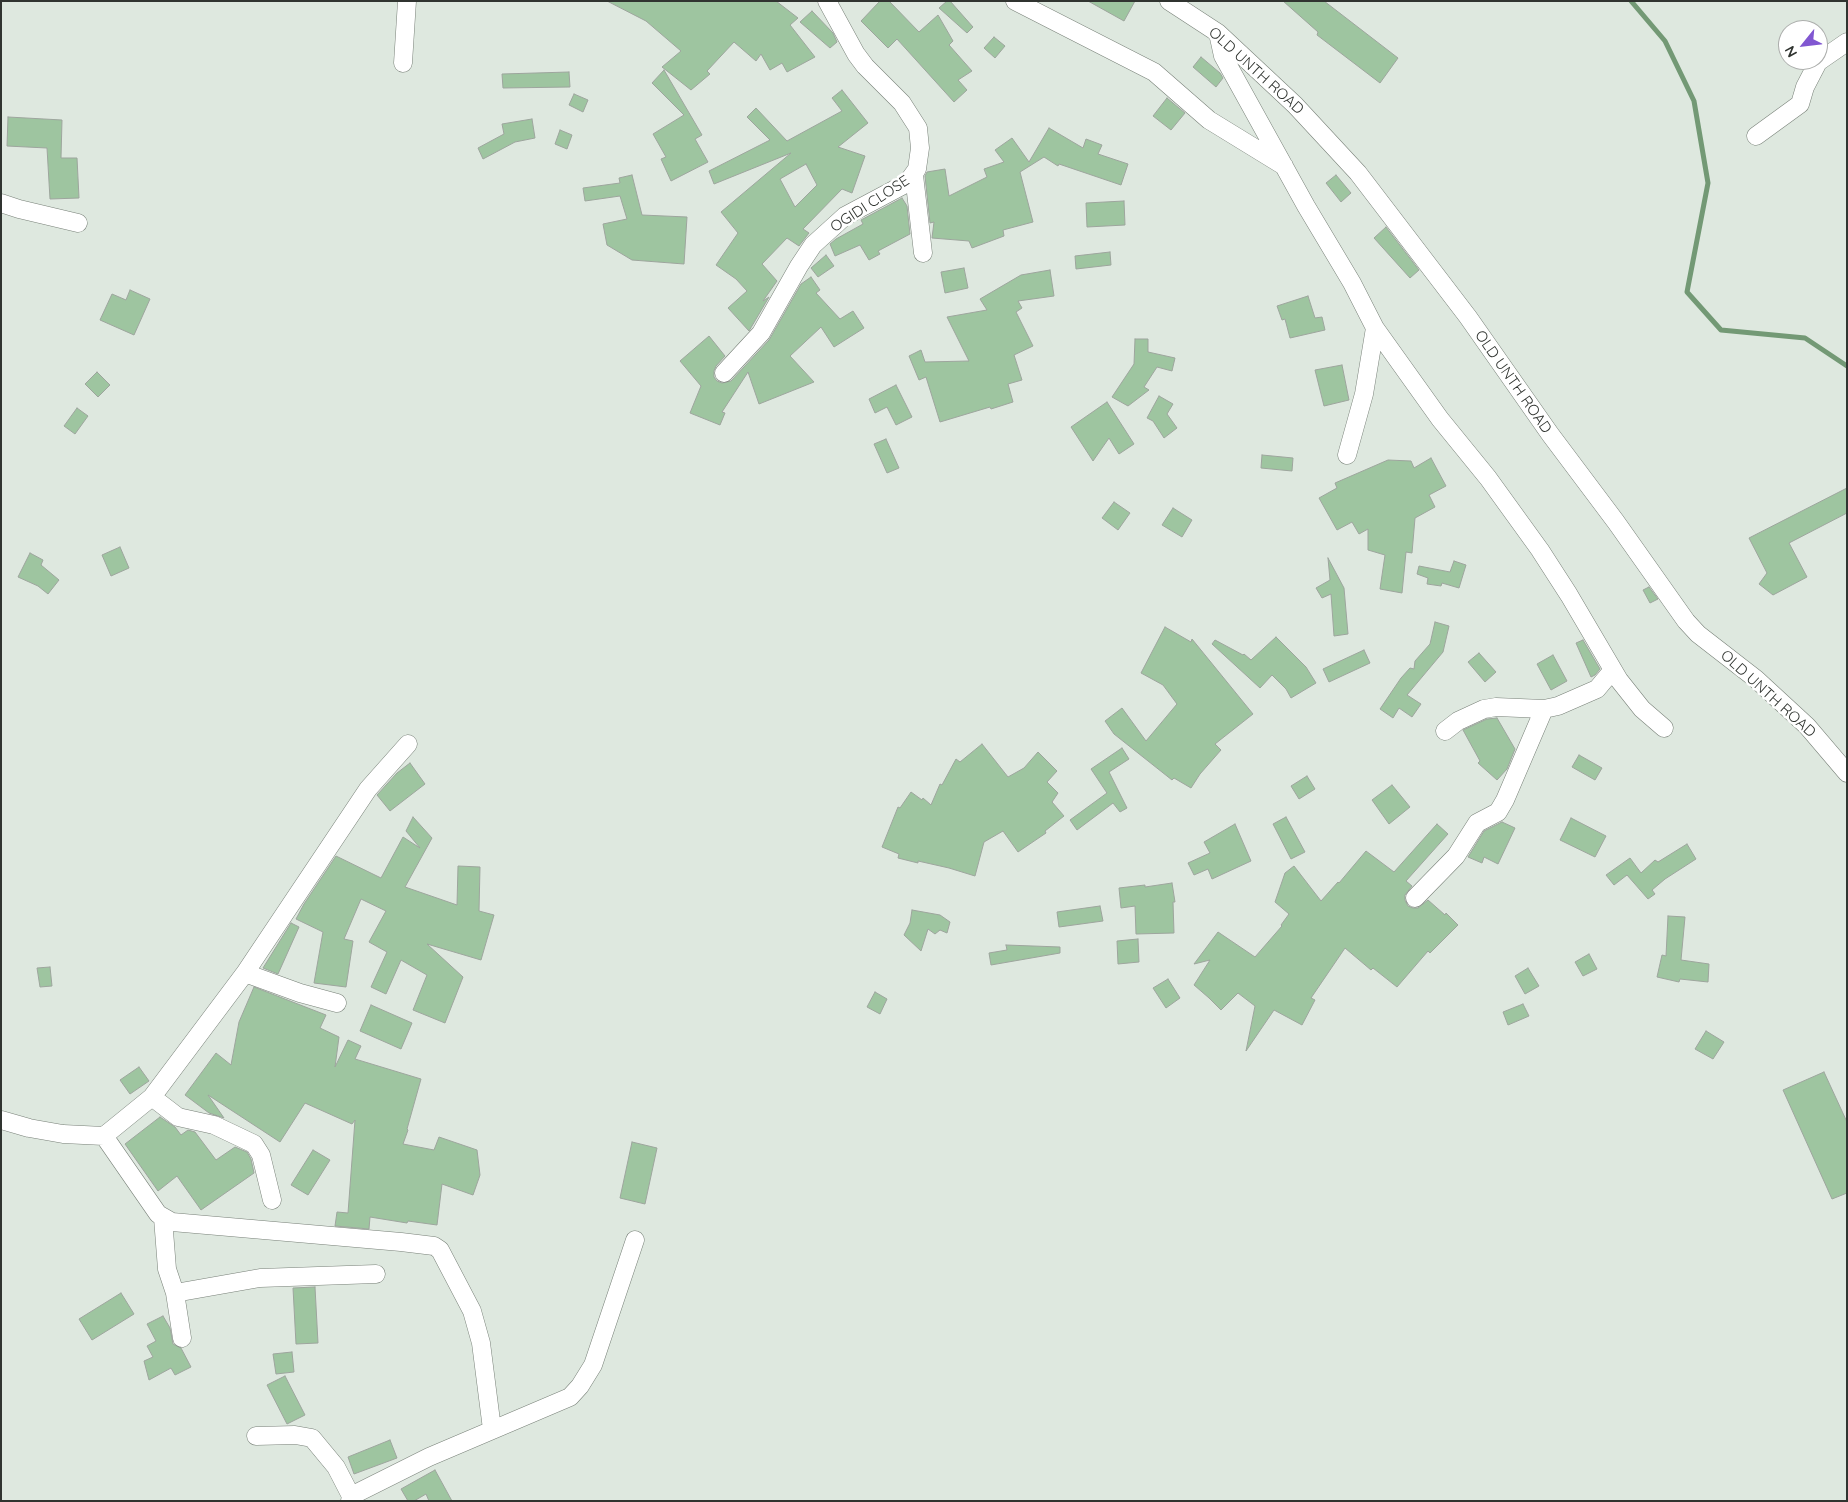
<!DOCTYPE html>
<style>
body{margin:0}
#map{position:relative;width:1848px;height:1502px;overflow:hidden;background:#dee8df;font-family:Quicksand,sans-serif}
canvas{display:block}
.frame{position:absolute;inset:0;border:2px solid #303430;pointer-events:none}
.north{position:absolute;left:1778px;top:20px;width:50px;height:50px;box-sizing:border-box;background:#fff;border:1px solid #acaeac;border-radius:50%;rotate:241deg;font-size:14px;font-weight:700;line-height:20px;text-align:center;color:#303430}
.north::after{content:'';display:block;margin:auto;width:18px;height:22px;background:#8157d1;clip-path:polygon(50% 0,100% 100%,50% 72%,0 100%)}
</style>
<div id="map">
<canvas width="1848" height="1502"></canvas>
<div class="frame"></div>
<div class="north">N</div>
</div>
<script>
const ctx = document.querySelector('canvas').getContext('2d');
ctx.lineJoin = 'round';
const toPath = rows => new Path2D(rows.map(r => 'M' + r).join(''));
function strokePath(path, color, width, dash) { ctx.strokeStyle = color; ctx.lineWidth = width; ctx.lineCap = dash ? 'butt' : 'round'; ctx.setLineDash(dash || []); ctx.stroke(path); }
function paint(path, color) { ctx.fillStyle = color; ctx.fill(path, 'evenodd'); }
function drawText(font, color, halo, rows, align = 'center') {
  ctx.font = font + ' Quicksand,sans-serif'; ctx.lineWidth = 5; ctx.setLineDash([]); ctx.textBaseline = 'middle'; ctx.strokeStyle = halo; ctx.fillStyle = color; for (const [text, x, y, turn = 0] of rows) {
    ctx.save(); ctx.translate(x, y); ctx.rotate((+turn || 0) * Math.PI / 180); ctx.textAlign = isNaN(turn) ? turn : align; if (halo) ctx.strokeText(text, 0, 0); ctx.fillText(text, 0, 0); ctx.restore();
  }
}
strokePath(toPath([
 [1631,1,1665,41,1694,101,1708,183,1687,292,1721,330,1805,338,1847,366]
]), '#739975', 5);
const building = toPath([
 [607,1,776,1,798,18,790,25,815,57,787,72,782,63,770,70,761,54,756,61,734,42,707,71,710,74,691,90,662,67,681,51,646,21,607,1],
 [880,1,889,1,919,32,938,15,953,41,949,45,972,71,958,80,967,90,954,102,897,39,888,48,861,21,880,1],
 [947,1,950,1,973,27,967,33,939,8,947,1],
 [1088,1,1135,1,1124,21,1088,1],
 [1283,1,1324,1,1398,58,1380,83,1317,35,1318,32,1283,1],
 [812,11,833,33,837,42,830,48,800,22,812,11],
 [994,37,1005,46,995,58,984,48,994,37],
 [1201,57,1220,73,1223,78,1216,87,1193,67,1201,57],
 [664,70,702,135,695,139,708,162,671,181,661,159,666,157,653,134,684,115,652,83,664,70],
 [569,72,570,87,503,88,502,74,569,72],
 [842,90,868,123,838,147,865,156,852,193,842,189,803,229,809,233,799,246,787,238,762,264,777,281,763,301,769,297,749,331,728,308,747,291,736,279,716,265,738,233,721,212,791,153,714,184,709,171,770,140,747,117,756,108,787,141,842,111,832,98,842,90],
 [806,164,817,185,795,207,780,179,806,164],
 [574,94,588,100,583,112,569,105,574,94],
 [1167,98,1185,113,1171,130,1153,116,1167,98],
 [8,117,62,120,61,158,77,158,79,198,50,199,47,148,7,146,8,117],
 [532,119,535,138,515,142,483,159,478,148,504,134,502,124,532,119],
 [1049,128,1083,148,1086,139,1102,145,1098,154,1128,164,1121,185,1059,164,1058,166,1044,157,1020,172,1033,222,1003,230,1004,236,972,248,969,241,932,238,934,222,930,223,925,176,927,172,945,169,949,196,987,177,984,169,1004,162,995,150,1012,138,1029,162,1049,128],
 [560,130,572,135,567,149,555,144,560,130],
 [632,175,642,215,687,217,684,264,632,260,607,245,603,224,627,219,620,196,585,201,583,188,620,183,619,178,632,175],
 [1336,175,1351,193,1341,202,1326,183,1336,175],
 [902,198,907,206,910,234,878,251,880,254,869,260,860,245,835,256,830,244,836,239,863,224,861,220,902,198],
 [1124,201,1125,225,1087,227,1086,203,1124,201],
 [1386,227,1419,270,1410,278,1374,238,1386,227],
 [1110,252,1111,265,1076,269,1075,256,1110,252],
 [826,255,834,266,818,277,811,268,826,255],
 [964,268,968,288,945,293,941,272,964,268],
 [1050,270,1054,296,1018,301,1022,308,1016,312,1033,346,1014,355,1022,380,1008,384,1013,402,991,409,990,407,940,422,926,377,919,380,909,356,921,350,925,362,969,361,947,317,987,310,980,299,1021,275,1050,270],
 [811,277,820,290,816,293,840,319,853,311,864,328,834,347,821,327,790,356,814,382,759,404,748,372,722,412,725,413,720,425,690,413,701,386,680,361,709,336,725,356,716,366,714,371,714,377,717,381,722,383,731,381,769,340,801,284,811,277],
 [130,290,150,299,134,335,100,320,112,294,126,300,130,290],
 [1308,296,1315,318,1322,317,1325,330,1290,338,1285,319,1282,320,1277,306,1308,296],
 [1135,339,1148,339,1148,352,1175,358,1172,371,1157,367,1144,387,1149,390,1128,406,1112,397,1134,364,1135,339],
 [1342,365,1349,400,1324,406,1315,370,1342,365],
 [97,372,110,385,98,397,85,384,97,372],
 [896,385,912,417,896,425,887,407,875,413,869,399,896,385],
 [1159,396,1173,404,1167,414,1177,428,1164,438,1153,421,1147,418,1159,396],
 [1107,402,1134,444,1119,454,1109,438,1093,461,1071,427,1107,402],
 [77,408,88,416,75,434,64,426,77,408],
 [886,439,899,468,887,473,874,444,886,439],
 [1262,455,1293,458,1292,471,1261,468,1262,455],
 [1431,458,1446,486,1429,495,1435,507,1415,518,1412,553,1406,552,1402,593,1380,589,1385,555,1368,550,1368,529,1359,534,1352,522,1337,530,1319,498,1337,488,1335,483,1388,460,1411,461,1414,468,1431,458],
 [1847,488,1847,513,1789,543,1807,577,1773,595,1759,584,1767,573,1749,538,1847,488],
 [1114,502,1130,513,1118,530,1102,518,1114,502],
 [1173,508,1192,520,1182,537,1162,525,1173,508],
 [120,547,129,568,111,576,102,555,120,547],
 [30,553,43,560,41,565,59,580,48,594,38,586,18,577,30,553],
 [1328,558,1344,588,1348,634,1334,636,1331,594,1322,598,1316,588,1330,580,1328,558],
 [1454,561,1466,565,1459,588,1442,583,1441,586,1427,584,1428,578,1417,574,1419,566,1450,572,1454,561],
 [1649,587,1658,599,1650,603,1643,590,1649,587],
 [1435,622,1449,626,1443,652,1407,695,1421,704,1412,717,1399,708,1393,718,1380,709,1401,678,1410,668,1414,669,1415,661,1430,644,1435,622],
 [1165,627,1191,642,1192,639,1253,714,1215,744,1221,750,1200,774,1191,788,1174,778,1172,780,1114,734,1105,721,1122,708,1146,741,1177,704,1163,685,1141,673,1165,627],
 [1276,637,1306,667,1316,683,1291,698,1286,689,1272,675,1260,688,1212,644,1215,640,1243,655,1244,654,1251,660,1276,637],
 [1583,640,1600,669,1595,675,1591,677,1576,643,1583,640],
 [1364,650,1370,663,1329,682,1323,669,1364,650],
 [1479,653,1496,672,1485,682,1468,662,1479,653],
 [1553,655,1567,681,1551,690,1537,664,1553,655],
 [1497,718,1515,749,1507,769,1497,780,1478,763,1480,761,1463,730,1487,719,1497,718],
 [982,744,1008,777,1024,768,1038,752,1057,771,1047,782,1058,793,1052,802,1064,816,1045,831,1046,833,1018,852,1003,831,984,842,975,876,949,868,918,861,918,863,898,858,899,854,882,847,898,807,900,808,911,792,922,800,923,798,931,805,940,784,942,785,956,759,960,762,982,744],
 [1122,748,1129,759,1109,772,1127,808,1120,812,1113,803,1077,830,1070,820,1107,793,1091,769,1122,748],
 [1579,755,1602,768,1595,780,1572,767,1579,755],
 [410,763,425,784,390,811,377,795,397,773,410,763],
 [1307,776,1315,789,1299,799,1291,786,1307,776],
 [1392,785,1410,807,1389,824,1372,800,1392,785],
 [413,817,432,838,405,887,457,905,458,866,480,867,479,911,494,915,481,960,427,944,463,977,445,1023,413,1010,427,975,401,960,386,994,371,987,387,952,369,942,386,911,361,899,344,939,353,941,346,987,314,983,323,932,296,919,304,904,336,856,381,878,403,837,420,848,406,831,413,817],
 [1286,817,1305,852,1291,859,1273,824,1286,817],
 [1571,818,1606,836,1595,857,1560,840,1571,818],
 [1502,822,1515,828,1498,864,1484,857,1482,863,1468,857,1484,831,1502,822],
 [1235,824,1251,861,1212,879,1208,869,1194,875,1188,863,1210,853,1204,842,1235,824],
 [1437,824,1448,834,1406,881,1412,886,1405,895,1405,900,1408,906,1413,908,1418,908,1428,900,1445,915,1446,913,1458,925,1430,953,1428,951,1397,987,1373,968,1371,970,1345,948,1311,998,1315,1000,1302,1025,1274,1010,1246,1051,1255,1006,1238,993,1221,1010,1209,998,1194,985,1210,960,1194,964,1218,932,1255,957,1282,926,1281,925,1289,914,1275,902,1285,873,1294,866,1321,901,1338,882,1339,883,1366,851,1394,872,1437,824],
 [1687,844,1696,859,1665,879,1652,890,1655,894,1648,899,1627,875,1614,885,1606,875,1630,858,1641,873,1655,860,1658,862,1687,844],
 [1172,883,1175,902,1173,902,1174,933,1136,934,1135,906,1121,908,1119,888,1145,885,1145,887,1172,883],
 [1100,906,1103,921,1059,927,1057,912,1100,906],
 [912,910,940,915,950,922,947,933,940,930,935,934,928,929,921,951,904,935,910,923,912,910],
 [1668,916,1685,917,1681,960,1709,964,1708,982,1680,979,1679,982,1657,977,1662,955,1666,956,1668,916],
 [291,923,299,927,278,974,263,968,291,923],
 [1138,939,1139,962,1118,964,1117,941,1138,939],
 [1006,945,1060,947,1060,953,991,965,989,953,1007,950,1006,945],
 [1589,954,1597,969,1583,976,1575,962,1589,954],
 [50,967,52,986,40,987,37,968,50,967],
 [1528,968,1539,986,1525,994,1515,976,1528,968],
 [1168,979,1180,998,1166,1008,1153,988,1168,979],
 [254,987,326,1015,320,1028,339,1037,335,1067,348,1040,361,1046,355,1059,421,1079,407,1129,408,1130,403,1144,434,1150,439,1137,477,1150,480,1175,473,1195,442,1184,437,1225,408,1221,407,1223,370,1217,369,1229,335,1226,337,1212,348,1213,355,1120,352,1124,305,1103,280,1142,208,1095,224,1118,209,1113,185,1095,216,1053,231,1065,239,1022,254,987],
 [875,992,887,999,880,1014,867,1007,875,992],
 [1523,1004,1529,1016,1508,1025,1503,1012,1523,1004],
 [371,1005,412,1023,401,1049,360,1031,371,1005],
 [1706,1031,1724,1042,1713,1059,1695,1049,1706,1031],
 [139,1067,149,1081,130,1094,120,1080,139,1067],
 [1824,1072,1847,1122,1847,1193,1832,1199,1783,1090,1824,1072],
 [160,1117,175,1127,181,1135,188,1130,195,1132,216,1160,235,1147,247,1152,251,1159,254,1173,201,1210,177,1176,158,1191,125,1144,160,1117],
 [632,1142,657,1148,645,1204,620,1198,632,1142],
 [313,1150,330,1160,308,1195,291,1185,313,1150],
 [315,1287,318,1343,296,1344,293,1288,315,1287],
 [121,1293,134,1314,92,1340,79,1319,121,1293],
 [163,1316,170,1328,173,1344,181,1348,191,1367,175,1375,171,1368,149,1380,144,1361,153,1357,147,1346,156,1341,147,1324,163,1316],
 [292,1352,294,1372,276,1374,273,1354,292,1352],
 [285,1376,305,1415,287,1424,267,1385,285,1376],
 [390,1440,397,1458,354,1474,348,1457,390,1440],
 [435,1470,452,1501,429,1501,426,1494,414,1501,408,1501,401,1489,435,1470]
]);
paint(building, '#9ec5a0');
strokePath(building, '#9da59d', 1);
const minor = toPath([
 [1015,1,1154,72,1209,120,1284,166],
 [1169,1,1218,33,1295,105,1358,173,1468,317,1550,434,1616,522,1686,621,1698,634,1756,679,1807,726,1847,773],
 [1218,33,1223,56,1306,206,1352,283,1375,328,1440,419,1488,478,1540,550,1569,595,1619,680,1642,709,1664,728],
 [403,63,407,1],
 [1756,136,1800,104,1805,87,1818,62,1847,42],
 [914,175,923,253],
 [1,203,19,209,78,223],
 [724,373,761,333,799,266,813,245,845,216,907,183,917,169,920,148,918,128,902,103,865,66,856,54,827,1],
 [1347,455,1364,394,1375,328],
 [1445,731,1458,721,1484,709,1496,707,1544,709,1558,706,1597,689,1612,671],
 [1415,898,1456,856,1477,823,1498,812,1505,800,1544,709],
 [245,973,300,993,337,1003],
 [152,1097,178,1117,214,1125,254,1144,261,1155,272,1200],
 [1,1120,29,1128,63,1134,104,1136,152,1097,245,973,368,789,408,744],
 [104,1136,158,1214,172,1222,401,1242,434,1246,440,1250,472,1311,481,1343,492,1429],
 [163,1218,167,1269,175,1293,182,1338],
 [175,1293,260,1278,376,1274],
 [256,1436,295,1435,312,1438,336,1467,351,1496],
 [350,1501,351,1496,429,1457,570,1397,580,1386,593,1365,635,1240]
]);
strokePath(minor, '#788078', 19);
strokePath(minor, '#fff', 18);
drawText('15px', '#303430', '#fff', [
 ["OLD UNTH ROAD",1256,71,42],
 ["OGIDI CLOSE",870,204,-33],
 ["OLD UNTH ROAD",1513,382,55],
 ["OLD UNTH ROAD",1768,694,42]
]);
</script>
